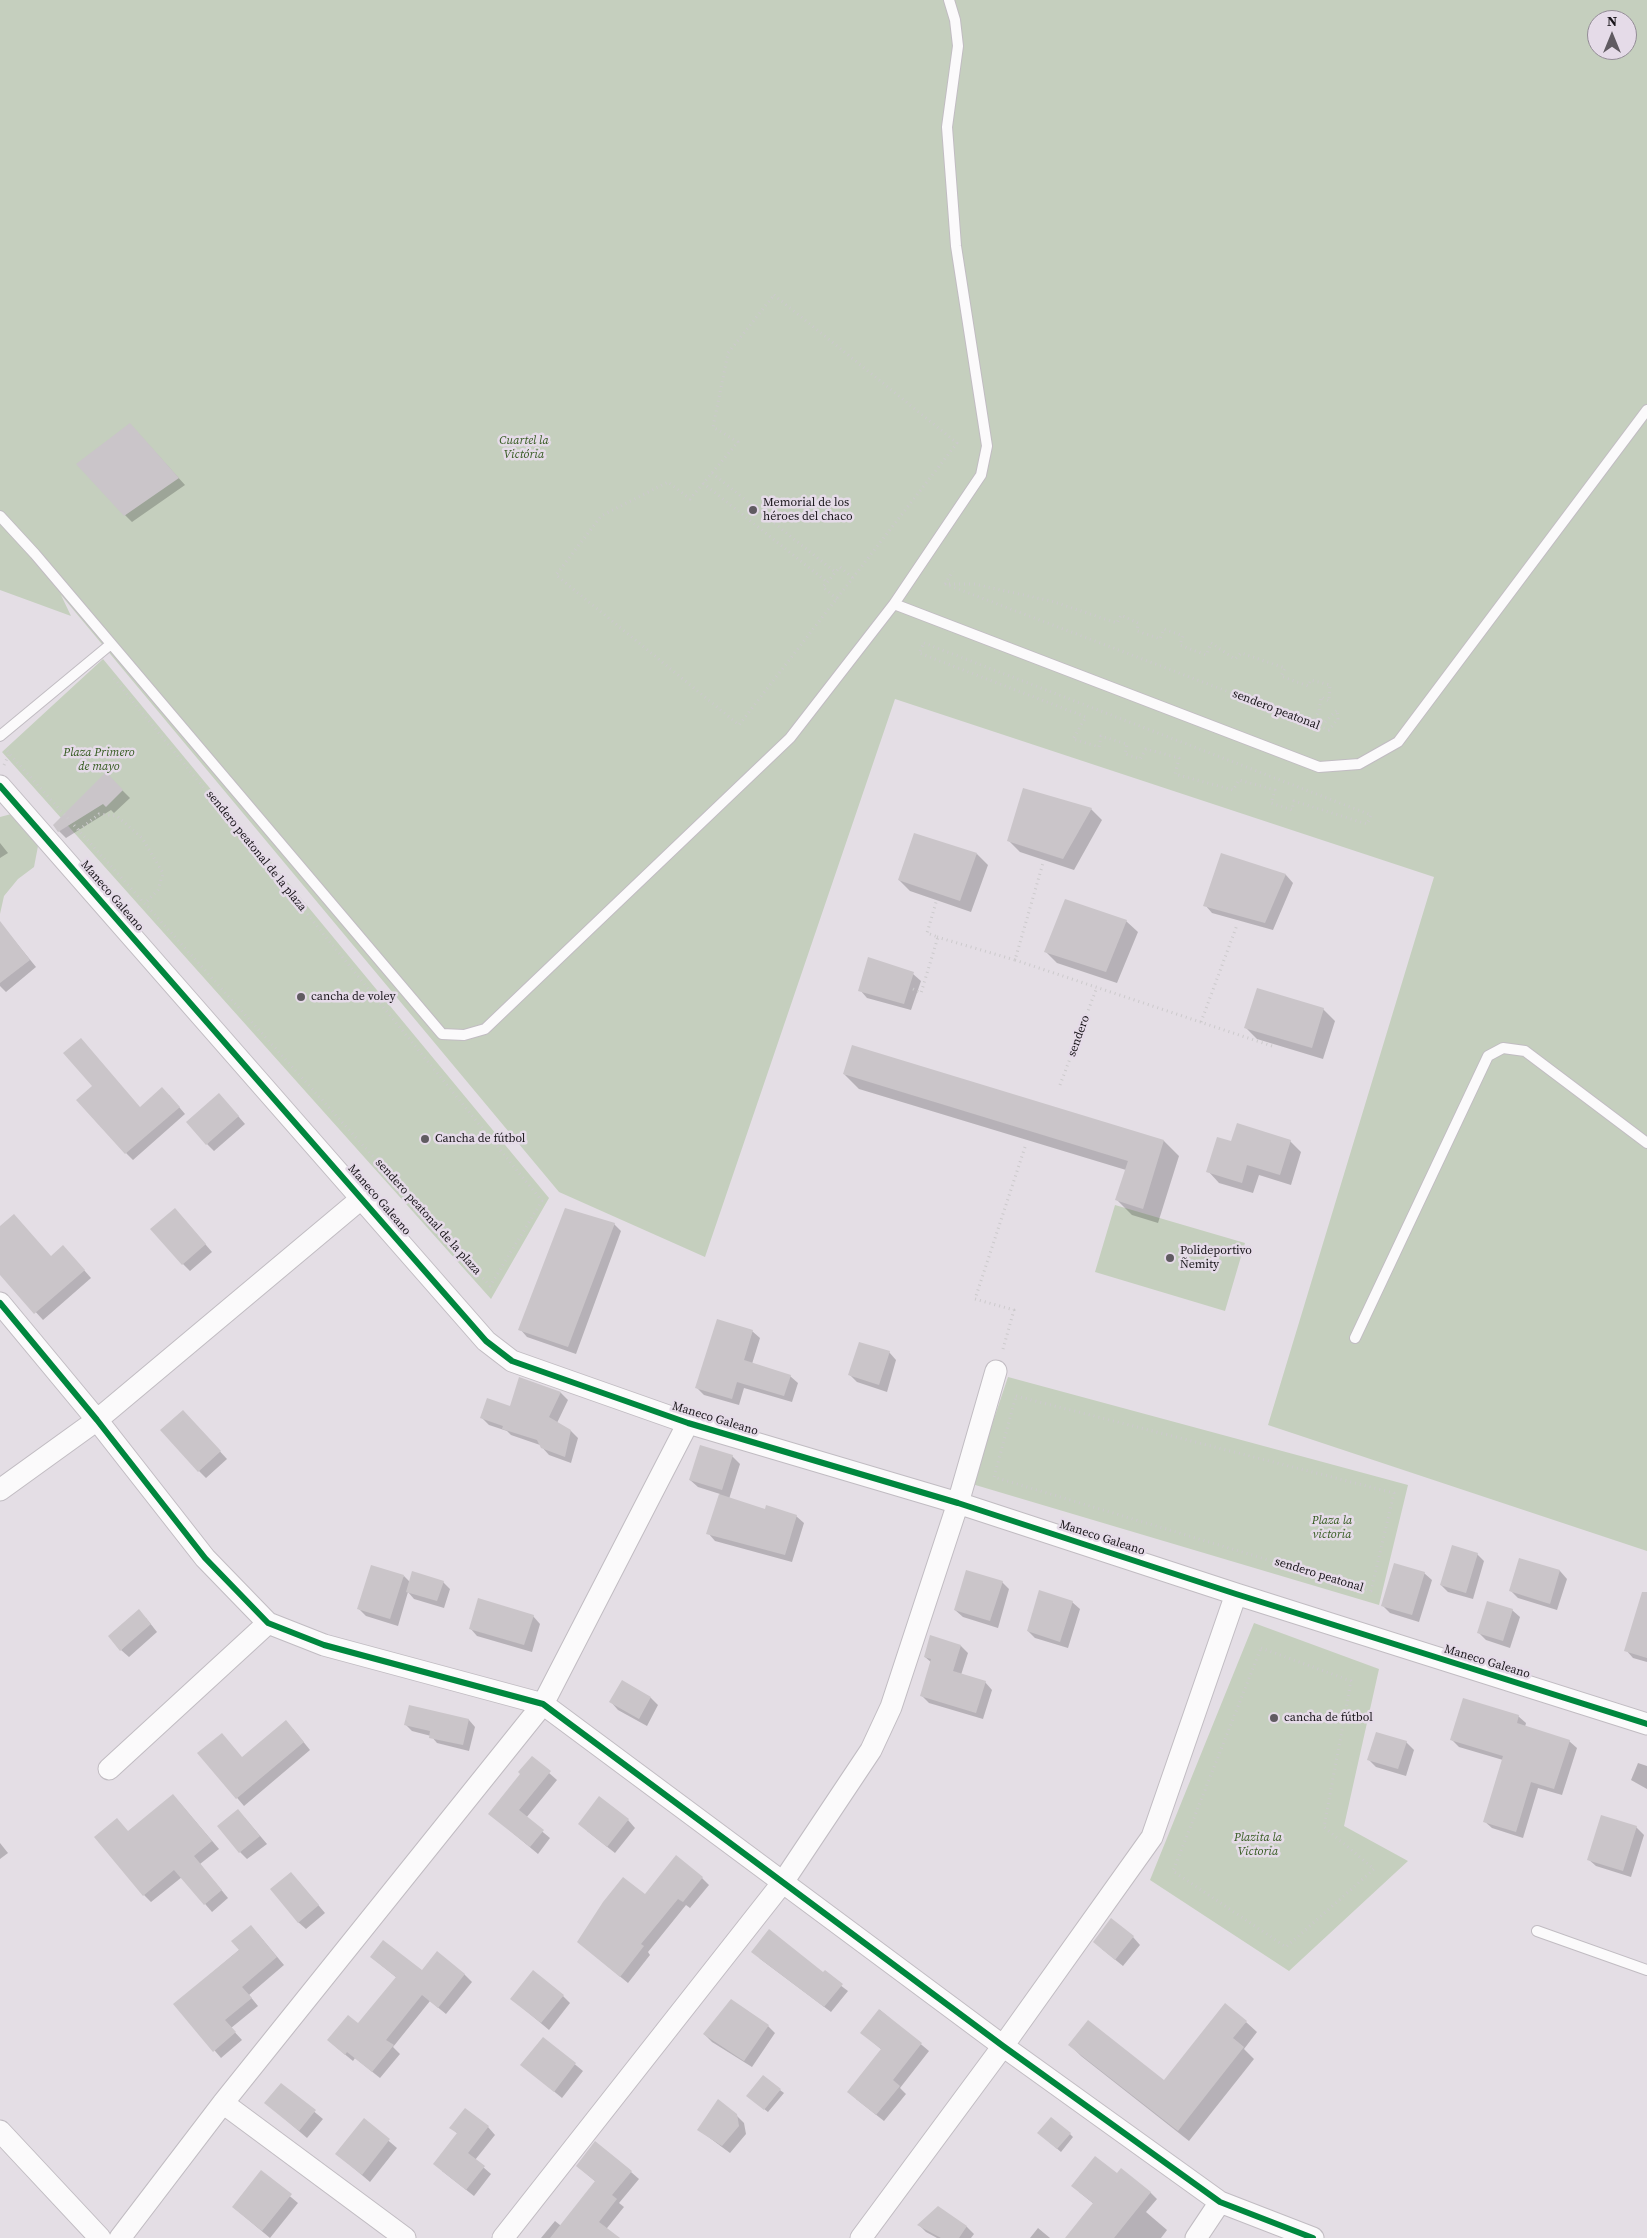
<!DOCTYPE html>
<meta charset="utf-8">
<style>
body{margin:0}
#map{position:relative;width:1647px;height:2238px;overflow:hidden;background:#e4dee5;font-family:"Source Serif 4",serif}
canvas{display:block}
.north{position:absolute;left:1587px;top:10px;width:50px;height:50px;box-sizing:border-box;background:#e5dbe8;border:1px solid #938c96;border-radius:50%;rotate:0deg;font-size:14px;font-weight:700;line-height:20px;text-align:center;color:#19151a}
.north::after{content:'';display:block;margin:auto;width:18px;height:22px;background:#605b61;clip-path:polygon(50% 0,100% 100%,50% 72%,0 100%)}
</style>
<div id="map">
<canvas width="1647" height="2238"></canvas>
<div class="north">N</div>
</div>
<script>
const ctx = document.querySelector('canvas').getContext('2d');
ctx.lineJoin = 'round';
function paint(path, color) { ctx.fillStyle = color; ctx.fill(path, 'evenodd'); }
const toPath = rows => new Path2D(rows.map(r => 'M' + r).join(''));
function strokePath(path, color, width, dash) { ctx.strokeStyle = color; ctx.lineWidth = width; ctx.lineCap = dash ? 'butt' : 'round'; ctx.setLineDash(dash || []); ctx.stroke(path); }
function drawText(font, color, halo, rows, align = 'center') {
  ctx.font = font + ' "Source Serif 4",serif'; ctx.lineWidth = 5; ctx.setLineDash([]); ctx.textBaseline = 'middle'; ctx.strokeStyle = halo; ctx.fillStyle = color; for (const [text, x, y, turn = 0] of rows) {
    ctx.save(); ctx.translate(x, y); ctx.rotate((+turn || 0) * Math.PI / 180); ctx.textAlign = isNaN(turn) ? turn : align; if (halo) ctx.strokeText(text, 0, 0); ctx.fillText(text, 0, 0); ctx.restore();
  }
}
paint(toPath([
 [0,0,1647,0,1647,1551,1268,1425,1434,877,895,699,705,1257,559,1192,61,595,71,616,0,590],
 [1597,20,1627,20,1627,50,1597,50],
 [103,659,549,1198,491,1299,2,752],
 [15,813,38,846,34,867,18,879,4,896,0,914,0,817],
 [1115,1205,1245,1243,1225,1311,1095,1272],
 [1008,1377,1408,1485,1379,1605,972,1484],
 [1254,1623,1379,1669,1344,1826,1408,1861,1289,1971,1150,1880]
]), '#c5cfbe');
paint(toPath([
 [137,432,185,485,132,522,125,515],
 [106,774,130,798,114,813,111,810,66,838,59,831],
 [1091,809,1102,820,1074,870,1020,852,1009,841],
 [0,843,8,853,0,858],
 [977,854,988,865,971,912,910,891,899,880],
 [1222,855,1286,875,1293,883,1273,930,1212,913,1205,905],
 [1126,921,1138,932,1117,983,1057,963,1046,952],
 [10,935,36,967,6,992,0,986,0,942],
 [913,974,921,981,911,1010,867,998,860,990],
 [1323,1009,1335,1021,1323,1059,1257,1039,1246,1028],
 [844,1074,1164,1141,1179,1156,1158,1223,1132,1215,1117,1200,1126,1170,859,1089],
 [169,1095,185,1114,133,1160,126,1153,140,1108],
 [226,1102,245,1124,214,1151,207,1144],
 [1290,1141,1301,1152,1291,1185,1259,1175,1253,1193,1219,1183,1208,1171,1232,1143],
 [182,1217,212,1252,190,1271,183,1264],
 [614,1224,621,1231,576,1354,527,1337,520,1329],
 [0,1228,51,1257,70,1254,91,1278,43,1320,0,1273],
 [752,1331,760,1338,752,1364,790,1376,798,1383,792,1402,744,1388,739,1405,704,1395,697,1388],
 [889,1352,896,1360,887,1392,857,1382,850,1375],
 [520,1378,561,1393,568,1400,557,1423,571,1431,578,1438,571,1463,549,1455,540,1445,511,1435,507,1431,489,1425,482,1418,510,1408],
 [190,1419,227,1459,206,1478,199,1471],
 [732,1456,740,1464,729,1499,765,1510,796,1516,804,1523,792,1562,715,1541,708,1533,720,1494,698,1487,690,1480],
 [1477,1554,1484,1561,1473,1599,1448,1592,1441,1585],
 [1520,1559,1560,1571,1567,1579,1557,1610,1518,1598,1511,1591],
 [1424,1573,1432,1580,1419,1622,1390,1613,1382,1605],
 [404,1576,410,1582,443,1582,450,1589,444,1608,414,1599,408,1592,398,1626,366,1616,359,1609],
 [1002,1582,1009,1589,998,1628,963,1617,955,1610],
 [1072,1602,1080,1609,1068,1648,1035,1638,1028,1631],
 [1512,1610,1520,1617,1510,1648,1486,1640,1479,1633],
 [533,1616,540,1624,532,1652,477,1636,470,1628],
 [1647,1617,1647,1662,1633,1658,1626,1650],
 [146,1618,157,1632,129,1657,121,1650],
 [931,1637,961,1646,968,1653,961,1675,985,1682,992,1690,983,1719,929,1703,921,1695,932,1663,925,1657],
 [622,1682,651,1698,658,1705,647,1726,618,1710,611,1702],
 [410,1706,469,1720,475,1727,469,1751,437,1743,431,1736,412,1731,406,1725],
 [1518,1716,1526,1723,1525,1727,1569,1741,1577,1748,1562,1795,1538,1788,1523,1838,1492,1828,1484,1821,1503,1760,1459,1747,1451,1739],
 [293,1729,310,1750,244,1806,199,1753,243,1758],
 [1406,1742,1414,1750,1406,1776,1376,1767,1369,1760],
 [532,1758,557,1780,526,1818,550,1838,538,1854,490,1814,522,1774],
 [1638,1763,1647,1766,1647,1789,1631,1780],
 [180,1803,219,1849,200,1864,228,1898,212,1912,182,1877,151,1902,144,1895,128,1832],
 [245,1818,267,1844,247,1859,240,1852],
 [628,1820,635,1828,615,1853,587,1831],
 [1636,1827,1644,1835,1631,1877,1596,1866,1588,1859],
 [0,1843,8,1853,0,1859],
 [702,1878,709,1885,690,1908,686,1905,648,1952,650,1955,628,1983,578,1942,645,1896],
 [298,1881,325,1913,306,1929,298,1922],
 [258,1934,284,1965,249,1995,258,2006,231,2028,242,2040,221,2058,175,2004],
 [1133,1937,1140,1945,1123,1966,1102,1949],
 [371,1957,422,1972,464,1974,472,1982,446,2014,430,2001,393,2047,400,2054,380,2078,355,2058,353,2061,336,2047,359,2025,397,1978],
 [759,1958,824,1973,848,1991,831,2012],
 [563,1996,570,2003,549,2030,512,1999],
 [880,2010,929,2051,900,2088,906,2094,884,2121,856,2099,882,2050,862,2033],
 [1246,2022,1257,2032,1244,2049,1254,2059,1189,2141,1081,2056,1070,2045,1164,2081],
 [768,2026,775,2033,752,2067,712,2042,704,2034],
 [543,2038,583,2071,562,2098,522,2065],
 [281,2084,323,2119,307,2138,266,2103],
 [780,2090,784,2093,768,2112,751,2099],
 [736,2115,744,2123,746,2134,730,2153,699,2130],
 [364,2120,397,2148,370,2182,337,2154],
 [488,2127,495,2135,475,2160,491,2174,474,2196,442,2171,458,2134,451,2128],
 [1070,2134,1073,2137,1061,2152,1042,2136],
 [577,2166,631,2172,639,2179,619,2203,624,2207,599,2238,596,2182],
 [261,2172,298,2203,270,2238,233,2207],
 [1117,2175,1150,2192,1157,2199,1146,2212,1167,2230,1161,2238,1070,2238,1094,2204,1079,2192],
 [938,2208,967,2227,974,2234,971,2238,937,2238,926,2232,919,2225],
 [555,2221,571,2234,575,2238,541,2238],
 [1038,2228,1050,2238,1030,2238]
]), '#0003');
paint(toPath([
 [130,423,179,478,124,516,76,464],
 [106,772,123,790,106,807,103,804,58,832,53,825],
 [1023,788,1092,808,1063,859,1007,841],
 [914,833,977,853,960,901,898,880],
 [1221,853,1286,874,1265,923,1203,906],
 [1065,899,1127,920,1106,972,1044,952],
 [0,921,30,960,0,983],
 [868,957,914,972,904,1004,858,991],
 [1257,988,1324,1008,1312,1048,1244,1028],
 [81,1038,140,1107,162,1087,180,1107,125,1154,76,1100,92,1086,63,1053],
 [852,1045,1164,1140,1143,1209,1115,1200,1128,1161,843,1074],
 [219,1093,239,1116,206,1145,186,1122],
 [1237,1123,1291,1140,1280,1175,1247,1165,1242,1183,1206,1172,1217,1137,1231,1141],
 [175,1208,206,1244,182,1265,150,1229],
 [565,1208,615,1223,568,1347,518,1330],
 [14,1214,51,1256,63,1245,85,1270,34,1314,0,1275,0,1226],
 [717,1319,753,1330,744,1360,791,1375,784,1396,737,1382,732,1399,695,1388],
 [859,1342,890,1351,879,1385,848,1375],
 [519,1377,561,1392,549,1417,571,1430,565,1457,541,1448,537,1440,502,1429,503,1426,480,1418,487,1398,510,1406],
 [183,1410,221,1451,198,1472,160,1430],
 [700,1445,733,1455,722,1490,689,1480],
 [719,1494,765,1509,766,1505,797,1515,785,1555,706,1534],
 [1452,1545,1478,1553,1466,1593,1440,1585],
 [1519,1558,1560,1570,1550,1604,1509,1591],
 [1394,1563,1425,1572,1412,1615,1381,1606],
 [371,1565,404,1575,390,1619,357,1609],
 [966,1570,1003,1581,990,1621,954,1610],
 [412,1571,444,1581,437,1601,406,1592],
 [1039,1590,1073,1601,1060,1642,1027,1631],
 [1642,1592,1647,1592,1647,1658,1624,1651],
 [478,1598,534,1615,524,1645,469,1629],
 [1487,1601,1513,1609,1503,1641,1477,1633],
 [139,1609,151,1624,120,1651,108,1636],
 [930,1635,961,1645,953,1671,986,1681,976,1713,920,1696,931,1659,924,1657],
 [622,1680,651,1697,639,1719,609,1702],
 [1463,1698,1519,1715,1517,1723,1570,1740,1554,1789,1531,1782,1516,1832,1483,1822,1503,1756,1450,1740],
 [409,1705,469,1719,463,1745,429,1738,430,1731,404,1725],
 [286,1720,304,1742,236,1799,197,1753,222,1733,242,1757],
 [1376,1732,1407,1741,1398,1769,1367,1760],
 [532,1756,551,1771,519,1810,544,1830,530,1847,488,1814,520,1774,518,1772],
 [173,1794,212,1841,194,1856,222,1890,204,1905,174,1870,143,1896,94,1837,117,1818,128,1831],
 [599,1796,629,1819,607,1847,578,1824],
 [238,1809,260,1836,239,1853,217,1826],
 [1601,1815,1637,1826,1623,1871,1587,1860],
 [676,1855,703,1877,683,1902,678,1899,641,1944,644,1946,620,1977,577,1942,603,1902,623,1877,645,1894],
 [291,1872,319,1905,298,1923,270,1889],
 [1111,1918,1134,1936,1115,1960,1093,1942],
 [251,1925,277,1957,242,1987,252,1998,225,2020,236,2032,213,2052,173,2004,239,1950,231,1941],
 [769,1929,823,1972,825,1970,843,1984,824,2007,751,1952],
 [383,1940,422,1970,437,1951,465,1974,438,2008,422,1995,386,2040,394,2045,372,2072,347,2052,345,2055,327,2040,348,2015,358,2023,396,1977,370,1957],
 [533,1970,564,1995,541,2023,510,1999],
 [731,1999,769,2025,744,2061,703,2034],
 [1225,2003,1247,2021,1233,2038,1244,2047,1178,2131,1068,2045,1088,2020,1164,2080],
 [879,2009,922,2043,893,2080,900,2086,876,2115,847,2092,881,2049,860,2033],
 [543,2037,576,2063,554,2092,520,2065],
 [763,2075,781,2089,764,2110,746,2096],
 [281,2083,316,2110,299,2131,264,2103],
 [718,2099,737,2114,739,2126,722,2146,697,2130],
 [465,2108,489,2126,468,2153,485,2166,466,2190,433,2164,457,2133,449,2128],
 [1051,2117,1071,2133,1057,2149,1037,2133],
 [364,2118,390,2139,362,2175,335,2154],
 [595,2141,632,2171,612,2195,617,2199,599,2222,620,2238,550,2238,595,2181,576,2166],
 [1095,2156,1117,2173,1121,2168,1151,2192,1114,2238,1065,2238,1093,2203,1071,2186],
 [261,2170,292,2194,262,2231,232,2207],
 [938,2206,967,2226,959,2238,941,2238,917,2225]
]), '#cac5c9');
const service = toPath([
 [949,0,955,20,958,46,947,127,956,246,987,446,981,475,894,604,1319,767,1359,764,1398,742,1647,410],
 [0,516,35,554,442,1034,464,1035,485,1029,790,738,894,604],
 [0,736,111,644],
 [1355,1338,1488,1056,1503,1048,1525,1051,1647,1143],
 [1537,1931,1647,1970]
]);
const minor = toPath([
 [0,786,486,1341,512,1361,688,1423,958,1503,1236,1594,1647,1724],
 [0,1303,97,1420,205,1558,268,1623,324,1645,543,1704,1003,2046,1220,2202,1313,2238],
 [0,1490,97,1420,362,1198],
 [109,1769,268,1623],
 [223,2103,405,2238],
 [0,2131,100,2238],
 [120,2238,223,2103,543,1704,688,1423],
 [503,2238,783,1882,871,1750,891,1707,958,1503,996,1371],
 [861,2238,1003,2046,1152,1837,1236,1594],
 [1196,2238,1220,2202]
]);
strokePath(service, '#c1bcc2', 12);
strokePath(minor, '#c1bcc2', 23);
strokePath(toPath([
 [774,295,957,443,739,725,556,575,601,516,668,482,690,499,738,442,713,427,728,353,774,295],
 [712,473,835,572],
 [703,483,827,582],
 [945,584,1329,730,1338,719,1337,710,1323,724,1314,720,1319,711,1321,697,1329,701,1330,685,1311,680,1308,686,1281,676,1285,668,1241,653,1235,659,1211,643,1206,655,1180,645,1183,636,1164,629,1160,639,1137,631,1138,623,1121,615,1117,623,1051,601,974,584,945,584,953,571],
 [837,599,823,587,840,567,853,578],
 [924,643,1371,815,1367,824,1294,801,1292,810,1271,803,1275,790,1239,780,1233,790,1175,774,1179,758,1146,749,1140,759,1125,754,1127,744,1101,736,1099,747,1073,739,1086,717,919,653,924,643],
 [7,751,490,1286,542,1201,113,677],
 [4,765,10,752],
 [79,830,99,814,117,816,142,838,163,873,158,890,145,903],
 [937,937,1015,960,1043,863],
 [1015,960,1275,1047],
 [913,989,921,993,938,937,927,933,937,899],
 [1201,1022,1237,925],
 [1060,1085,1097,987],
 [1003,1349,1014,1310,975,1299,1026,1144],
 [1016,1396,1394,1493,1371,1591,994,1477,1016,1396],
 [1261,1648,1351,1681,1324,1827,1374,1869,1286,1947,1173,1871,1261,1648]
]), '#cccacc', 3, [1, 4]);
strokePath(service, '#fbfafb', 10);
strokePath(minor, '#fbfafb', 21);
strokePath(toPath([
 [0,786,486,1341,512,1361,688,1423,958,1503,1236,1594,1647,1724],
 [0,1303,97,1420,205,1558,268,1623,324,1645,543,1704,1003,2046,1220,2202,1313,2238]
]), '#00873e', 6);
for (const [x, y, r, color] of [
 [753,510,5,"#605b61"],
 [301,997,5,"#605b61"],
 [425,1139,5,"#605b61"],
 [1170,1258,5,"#605b61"],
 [1274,1718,5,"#605b61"]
]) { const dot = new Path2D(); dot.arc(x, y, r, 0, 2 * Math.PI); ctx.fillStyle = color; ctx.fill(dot); strokePath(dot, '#e5dbe8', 2); }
drawText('italic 12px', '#33591e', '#e5dbe8', [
 ["Cuartel la",524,441],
 ["Victória",524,455],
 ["Plaza Primero",99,753],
 ["de mayo",99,767],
 ["Plaza la",1332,1521],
 ["victoria",1332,1535],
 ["Plazita la",1258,1838],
 ["Victoria",1258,1852]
]);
drawText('12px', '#19151a', '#e5dbe8', [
 ["Memorial de los",763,503],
 ["héroes del chaco",763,517],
 ["cancha de voley",311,997],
 ["Cancha de fútbol",435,1139],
 ["Polideportivo",1180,1251],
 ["Ñemity",1180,1265],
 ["cancha de fútbol",1284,1718]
], 'left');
drawText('12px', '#19151a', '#e5dbe8', [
 ["sendero peatonal",1276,710,21],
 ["sendero peatonal de la plaza",256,851,51],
 ["Maneco Galeano",112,896,49],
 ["sendero",1079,1036,-70],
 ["Maneco Galeano",379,1200,49],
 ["sendero peatonal de la plaza",428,1217,48],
 ["Maneco Galeano",715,1419,17],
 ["Maneco Galeano",1102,1538,18],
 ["sendero peatonal",1319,1575,17],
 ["Maneco Galeano",1487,1662,17]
]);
</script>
